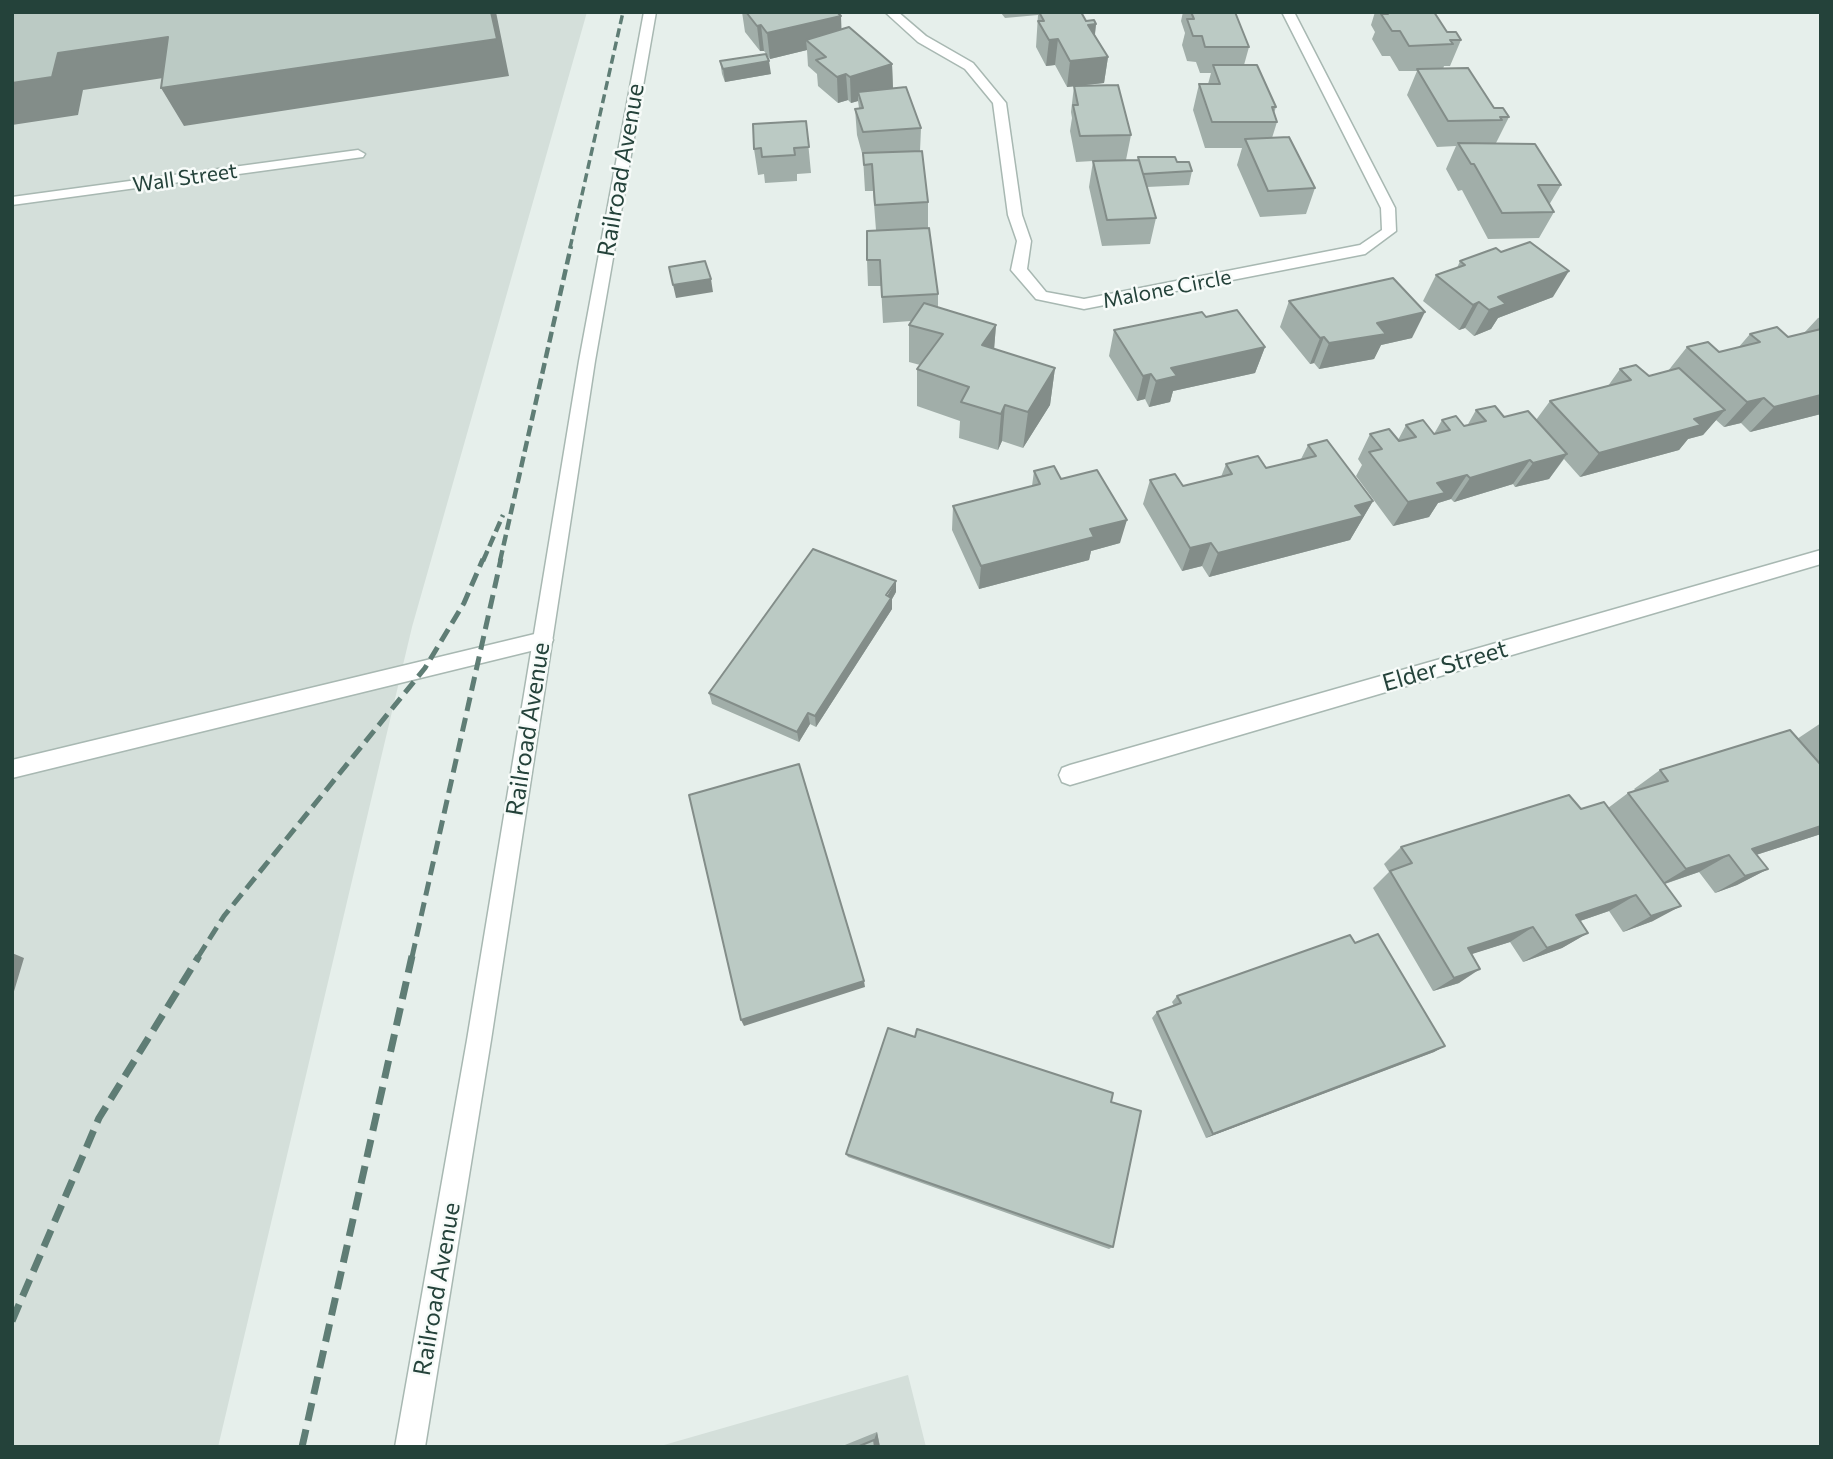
<!DOCTYPE html>
<style>
body{margin:0}
#map{position:relative;width:1833px;height:1459px;overflow:hidden;background:#e6efeb;font-family:Commissioner,sans-serif}
canvas{display:block}
.frame{position:absolute;inset:0;border:14px solid #24423a;pointer-events:none}
</style>
<div id="map">
<canvas width="1833" height="1459"></canvas>
<div class="frame"></div>
</div>
<script>
const ctx = document.querySelector('canvas').getContext('2d');
ctx.lineJoin = 'round';
function paint(path, color) { ctx.fillStyle = color; ctx.fill(path, 'evenodd'); }
const toPath = rows => new Path2D(rows.map(r => 'M' + r).join(''));
function strokePath(path, color, width, dash) { ctx.strokeStyle = color; ctx.lineWidth = width; ctx.lineCap = dash ? 'butt' : 'round'; ctx.setLineDash(dash || []); ctx.stroke(path); }
function drawText(font, color, halo, rows, align = 'center') {
  ctx.font = font + ' Commissioner,sans-serif'; ctx.lineWidth = 5; ctx.setLineDash([]); ctx.textBaseline = 'middle'; ctx.strokeStyle = halo; ctx.fillStyle = color; for (const [text, x, y, turn = 0] of rows) {
    ctx.save(); ctx.translate(x, y); ctx.rotate((+turn || 0) * Math.PI / 180); ctx.textAlign = isNaN(turn) ? turn : align; if (halo) ctx.strokeText(text, 0, 0); ctx.fillText(text, 0, 0); ctx.restore();
  }
}
paint(toPath([
 [12,12,587,12,412,627,218,1447,12,1447],
 [908,1375,926,1447,657,1447]
]), '#d4dfda');
const lane = toPath([
 [543,632,550,634,553,640,550,646,543,648,12,778,12,760,543,632]
]);
const street = toPath([
 [644,12,656,12,595,361,491,1040,425,1447,395,1447,467,1040,579,361,644,12],
 [885,12,898,12,926,36,973,63,1006,103,1022,215,1031,241,1027,269,1046,292,1084,299,1360,245,1382,230,1381,208,1282,12,1294,12,1395,208,1396,231,1365,254,1084,309,1036,299,1011,270,1017,241,1008,215,993,103,965,69,918,42,885,12],
 [358,150,365,154,363,157,12,205,12,197,358,150],
 [1821,550,1821,564,1070,785,1062,782,1059,775,1062,768,1070,765,1821,550]
]);
strokePath(lane, '#a8b8b2', 3);
strokePath(street, '#a8b8b2', 3);
paint(lane, '#fff');
paint(street, '#fff');
strokePath(toPath([
 [570,248,623,12]
]), '#5f7d75', 3.5, [9, 4.5]);
strokePath(toPath([
 [483,561,503,515],
 [500,561,571,246]
]), '#5f7d75', 4.5, [11, 5]);
strokePath(toPath([
 [198,957,224,916,425,668,464,603,483,559],
 [412,957,501,559]
]), '#5f7d75', 5, [14, 7]);
strokePath(toPath([
 [12,1321,99,1118,199,956],
 [302,1447,412,956]
]), '#5f7d75', 7, [18, 9]);
paint(toPath([
 [742,12,837,12,841,16,841,29,892,64,893,88,921,128,920,151,928,202,928,228,938,294,938,307,996,325,994,349,1055,368,1050,405,1023,448,1002,441,998,450,959,438,960,421,917,406,917,369,920,365,909,362,909,325,911,321,883,323,881,286,868,286,867,260,876,230,873,191,865,191,863,157,857,135,855,109,859,108,858,101,851,103,848,100,838,103,818,86,817,74,808,66,807,50,770,59,764,51,760,51,745,32],
 [993,12,1081,12,1086,21,1096,24,1095,35,1108,57,1104,83,1067,87,1055,65,1046,66,1036,47,1038,15,1005,18,1001,13,994,14],
 [1183,12,1235,12,1249,47,1244,65,1276,107,1274,113,1277,122,1272,138,1315,188,1306,214,1260,217,1237,165,1242,148,1205,148,1193,110,1199,84,1208,84,1211,73,1200,73,1196,62,1187,61,1182,45,1185,33,1181,21],
 [1375,12,1434,12,1447,32,1461,40,1450,66,1444,66,1443,69,1494,108,1509,117,1496,143,1561,185,1549,205,1554,212,1539,238,1488,239,1462,190,1458,191,1446,169,1456,146,1437,147,1407,95,1417,71,1399,71,1390,56,1382,56,1372,39,1375,32,1371,25],
 [720,61,771,74,725,82,722,74],
 [1074,86,1131,135,1126,160,1138,160,1138,157,1177,162,1192,171,1189,185,1147,187,1156,218,1150,244,1102,246,1089,187,1093,161,1076,162,1070,131,1072,118,1071,112],
 [806,121,811,173,797,174,797,181,765,183,764,174,758,175,754,149],
 [1460,261,1553,297,1498,318,1491,329,1474,336,1465,328,1459,330,1423,301,1436,275,1457,268],
 [1289,301,1412,338,1381,345,1374,359,1319,369,1314,363,1310,364,1280,327],
 [1206,317,1265,347,1255,373,1173,391,1170,402,1149,407,1145,399,1137,401,1109,356,1114,330],
 [1821,317,1821,414,1750,432,1741,423,1724,427,1716,420,1703,435,1688,439,1679,450,1580,477,1564,459,1549,479,1515,487,1513,484,1454,502,1451,499,1438,503,1429,517,1393,526,1356,476,1362,465,1358,459,1370,434,1398,440,1406,425,1434,434,1442,420,1464,426,1467,426,1476,410,1504,417,1536,420,1550,401,1608,386,1620,369,1649,376,1668,371,1687,347,1719,352,1738,348,1750,334,1788,337,1804,333,1818,318],
 [1308,445,1373,501,1350,540,1209,577,1202,566,1182,571,1143,504,1150,480,1183,486,1221,477,1226,464,1266,468,1301,459],
 [1034,471,1061,479,1120,543,1091,551,1089,560,979,589,952,530,953,506,1032,486],
 [896,592,892,599,892,609,816,727,810,724,799,742,712,704,709,693],
 [1821,723,1821,834,1756,855,1768,869,1737,885,1715,893,1699,872,1665,884,1653,921,1623,932,1609,911,1580,921,1588,933,1562,948,1523,962,1510,942,1471,954,1459,983,1433,991,1373,888,1389,872,1384,864,1401,847,1581,809,1608,808,1628,793,1635,790,1634,789,1660,770,1797,739],
 [1355,943,1445,1046,1434,1052,1206,1138,1152,1018,1157,1012,1174,1006,1172,1002,1177,996],
 [1111,1102,1113,1247,1109,1249,848,1157,846,1154],
 [877,1432,880,1447,840,1447]
]), '#a1aea9');
paint(toPath([
 [491,12,496,12,509,76,184,126,161,88],
 [841,16,842,42,806,40,807,50,770,59,767,33],
 [1096,24,1093,49,1088,25],
 [761,25,764,51,760,51,757,26],
 [168,37,190,74,83,90,78,115,12,125,12,83,58,53],
 [1058,39,1055,65,1046,66,1049,40],
 [1108,57,1104,83,1067,87,1070,61],
 [769,61,771,74,725,82,723,69],
 [892,64,893,90,858,92,858,101,851,103,850,77],
 [846,74,848,100,838,103,837,77],
 [1569,271,1553,297,1498,318,1491,329,1474,336,1489,310,1498,297],
 [711,279,713,292,676,298,673,285],
 [1479,302,1465,328,1459,330,1473,305],
 [1425,312,1412,338,1381,345,1374,359,1319,369,1329,343,1377,323],
 [996,325,993,362,982,345],
 [1324,337,1314,363,1310,364,1320,338],
 [1265,347,1255,373,1173,391,1170,402,1149,407,1156,381,1171,368],
 [1055,368,1050,405,1023,448,1028,412],
 [1151,374,1145,399,1137,401,1143,376],
 [1821,395,1821,414,1750,432,1774,407],
 [1764,398,1741,423,1724,427,1747,402],
 [1005,405,1002,441,998,450,1001,414],
 [1725,410,1703,435,1688,439,1679,450,1580,477,1599,453,1694,419],
 [1567,454,1549,479,1515,487,1533,463],
 [1530,460,1513,484,1454,502,1470,478],
 [1467,475,1451,499,1438,503,1429,517,1393,526,1408,502,1437,483],
 [1373,501,1350,540,1209,577,1218,553,1355,506],
 [1127,520,1120,543,1091,551,1089,560,979,589,981,566,1090,529],
 [1211,543,1202,566,1182,571,1190,548],
 [896,581,896,592,892,599,892,609,816,727,815,716],
 [808,713,810,724,799,742,797,732],
 [1821,826,1821,834,1734,862,1752,849],
 [1729,855,1699,872,1658,886,1686,869],
 [1768,869,1737,885,1715,893,1745,876],
 [1636,895,1609,911,1551,931,1576,915],
 [1681,906,1653,921,1623,932,1651,916],
 [1533,927,1510,942,1447,962,1468,948],
 [1588,933,1562,948,1523,962,1547,948],
 [12,953,24,958,12,998],
 [1480,969,1459,983,1433,991,1454,978],
 [864,981,865,987,744,1026,741,1020],
 [1445,1046,1434,1052,1206,1138,1213,1134],
 [877,1432,880,1447,875,1447,874,1440]
]), '#838d89');
const building = toPath([
 [12,12,491,12,497,39,161,88,168,37,58,53,52,77,12,83,12,12],
 [746,12,837,12,841,16,767,33,761,25,757,26,746,12],
 [1039,12,1081,12,1086,21,1094,20,1096,24,1088,25,1108,57,1070,61,1058,39,1049,40,1038,21,1044,21,1039,12],
 [1191,12,1235,12,1249,47,1205,47,1202,36,1193,36,1187,19,1194,19,1191,12],
 [1387,12,1434,12,1447,32,1456,32,1461,40,1450,40,1453,44,1409,46,1400,31,1392,31,1381,14,1388,14,1387,12],
 [849,27,892,64,850,77,846,74,837,77,816,60,826,57,806,40,849,27],
 [766,54,769,61,723,69,720,61,766,54],
 [1213,65,1257,65,1276,107,1272,107,1277,122,1212,122,1199,84,1220,84,1213,65],
 [1468,68,1494,108,1503,108,1509,117,1500,117,1502,120,1448,121,1417,69,1468,68],
 [1118,85,1131,135,1080,136,1073,105,1078,105,1074,86,1118,85],
 [906,87,921,128,863,132,855,109,863,108,858,92,906,87],
 [806,121,809,147,794,148,795,155,762,157,761,148,754,149,753,124,806,121],
 [1289,137,1315,188,1268,191,1245,139,1289,137],
 [1458,143,1535,144,1561,185,1538,185,1554,212,1502,213,1474,164,1471,164,1458,143],
 [922,151,928,202,875,205,872,164,864,165,863,153,922,151],
 [1138,157,1175,157,1177,162,1189,162,1192,171,1143,174,1138,157],
 [1139,160,1156,218,1107,220,1093,161,1139,160],
 [929,228,938,294,882,297,880,260,867,260,867,231,929,228],
 [1530,242,1569,271,1498,297,1506,304,1489,310,1479,302,1473,305,1436,275,1465,265,1460,261,1496,248,1501,252,1530,242],
 [705,261,711,279,673,285,669,267,705,261],
 [1393,278,1425,312,1377,323,1386,334,1329,343,1324,337,1320,338,1289,301,1393,278],
 [924,303,996,325,982,345,1055,368,1028,412,1005,405,1001,414,961,402,969,387,917,369,943,334,909,325,924,303],
 [1237,310,1265,347,1171,368,1177,376,1156,381,1151,374,1143,376,1114,330,1202,312,1206,317,1237,310],
 [1777,327,1788,337,1821,329,1821,395,1774,407,1764,398,1747,402,1687,347,1708,342,1719,352,1760,342,1750,334,1777,327],
 [1636,365,1649,376,1679,368,1725,410,1694,419,1701,425,1599,453,1550,401,1631,380,1620,369,1636,365],
 [1495,406,1504,417,1528,411,1567,454,1533,463,1530,460,1470,478,1467,475,1437,483,1445,493,1408,502,1369,452,1382,449,1370,434,1389,429,1399,441,1416,437,1406,425,1423,420,1434,434,1450,430,1442,420,1456,416,1464,426,1486,421,1476,410,1495,406],
 [1327,440,1373,501,1355,506,1363,516,1218,553,1211,543,1190,548,1150,480,1175,474,1183,486,1232,474,1226,464,1258,456,1266,468,1316,456,1308,445,1327,440],
 [1054,466,1061,479,1097,470,1127,520,1090,529,1094,537,981,566,953,506,1040,484,1034,471,1054,466],
 [813,549,896,581,886,595,891,598,815,716,808,713,797,732,709,693,813,549],
 [1790,730,1821,765,1821,826,1752,849,1768,869,1745,876,1729,855,1686,869,1628,793,1668,781,1660,770,1790,730],
 [799,764,864,981,741,1020,689,795,799,764],
 [1569,795,1581,809,1604,802,1681,906,1651,916,1636,895,1576,915,1588,933,1547,948,1533,927,1468,948,1480,969,1454,978,1390,871,1412,863,1401,847,1569,795],
 [1378,934,1445,1046,1213,1134,1157,1012,1181,1003,1177,996,1350,935,1355,943,1378,934],
 [888,1028,915,1037,917,1029,1113,1093,1111,1102,1141,1111,1113,1247,846,1154,888,1028],
 [874,1440,875,1447,857,1447,874,1440]
]);
paint(building, '#bbcac4');
strokePath(building, '#838d89', 2);
drawText('21px', '#24423a', '#f7fbf9', [
 ["Wall Street",185,178,-8],
 ["Malone Circle",1167,289,-11]
]);
drawText('24px', '#24423a', '#f7fbf9', [
 ["Railroad Avenue",621,170,-80],
 ["Elder Street",1445,666,-16],
 ["Railroad Avenue",528,729,-81],
 ["Railroad Avenue",437,1289,-80]
]);
</script>
